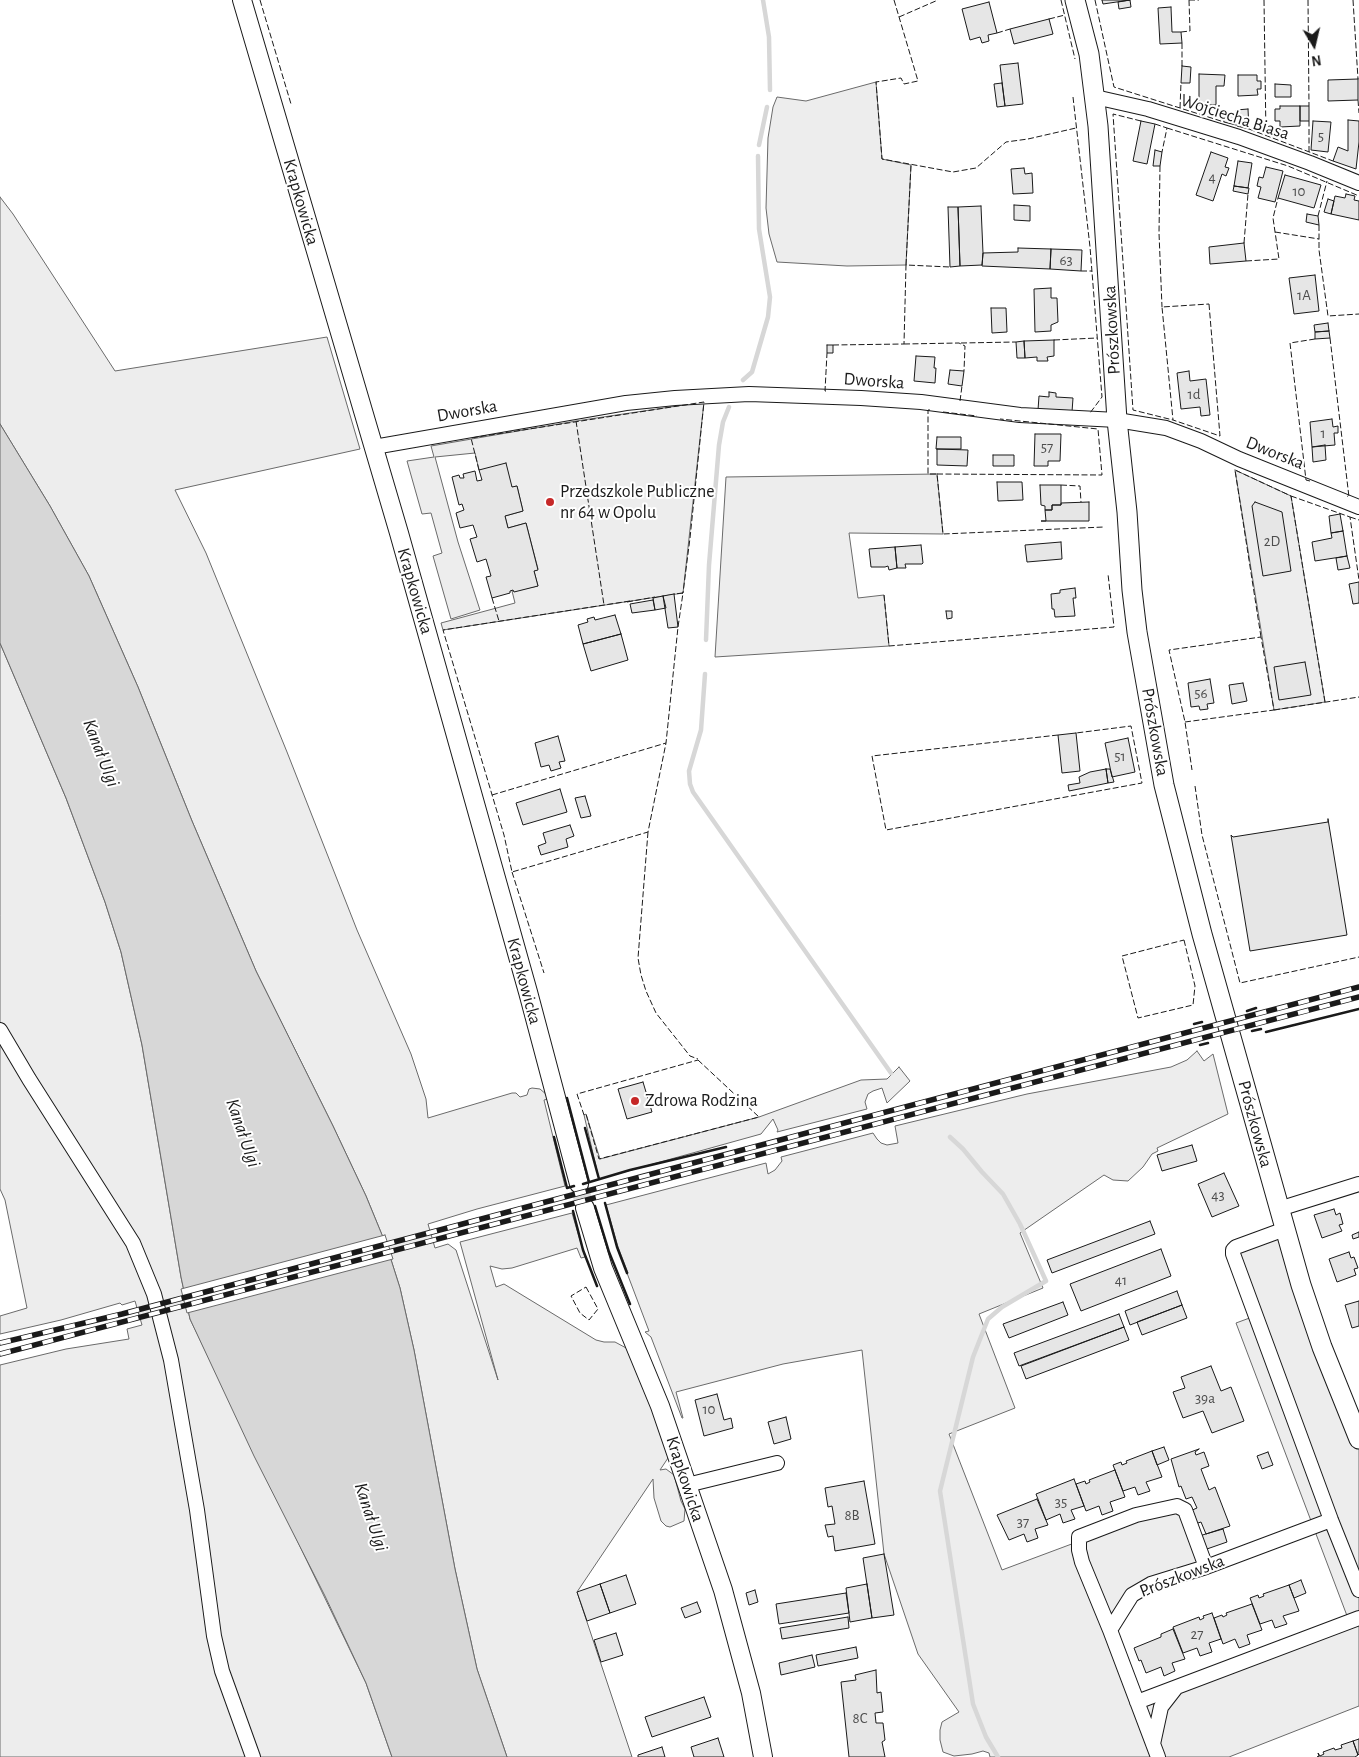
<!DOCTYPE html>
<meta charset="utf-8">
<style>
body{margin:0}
#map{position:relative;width:1359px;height:1757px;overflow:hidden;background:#fff;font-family:"Alegreya Sans",sans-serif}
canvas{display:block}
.north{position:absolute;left:1289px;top:20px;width:50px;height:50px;-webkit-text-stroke:4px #fff;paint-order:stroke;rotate:171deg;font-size:14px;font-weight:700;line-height:20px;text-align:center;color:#1a1a1a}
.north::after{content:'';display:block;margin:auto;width:18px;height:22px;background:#1a1a1a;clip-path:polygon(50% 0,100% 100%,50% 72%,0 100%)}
</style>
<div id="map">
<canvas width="1359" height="1757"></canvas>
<div class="north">N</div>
</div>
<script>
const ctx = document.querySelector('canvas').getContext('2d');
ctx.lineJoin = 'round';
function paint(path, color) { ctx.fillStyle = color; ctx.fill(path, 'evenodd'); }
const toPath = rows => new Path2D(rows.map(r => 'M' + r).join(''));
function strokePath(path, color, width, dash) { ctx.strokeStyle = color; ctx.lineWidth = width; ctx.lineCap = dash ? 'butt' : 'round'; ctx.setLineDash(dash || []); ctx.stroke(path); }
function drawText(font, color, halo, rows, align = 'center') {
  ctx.font = font + ' "Alegreya Sans",sans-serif'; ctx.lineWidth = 4; ctx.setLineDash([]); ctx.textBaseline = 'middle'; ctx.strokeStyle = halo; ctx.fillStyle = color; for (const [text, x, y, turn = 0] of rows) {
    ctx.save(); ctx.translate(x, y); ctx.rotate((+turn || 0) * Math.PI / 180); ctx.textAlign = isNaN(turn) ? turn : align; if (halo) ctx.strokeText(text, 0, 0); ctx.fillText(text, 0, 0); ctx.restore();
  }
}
const built = toPath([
 [876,82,882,159,911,165,906,265,847,266,777,262,769,234,766,208,768,138,773,107,777,97,806,101,876,82],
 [0,197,13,214,115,371,327,337,360,449,175,490,206,553,287,752,357,930,411,1054,426,1099,428,1118,512,1093,516,1093,520,1097,527,1095,529,1089,532,1088,540,1089,547,1095,548,1099,544,1100,565,1186,477,1209,428,1224,435,1248,448,1244,456,1250,498,1380,460,1242,572,1213,585,1257,581,1258,577,1248,512,1268,502,1269,490,1266,496,1287,504,1284,596,1340,604,1342,615,1342,628,1349,670,1455,660,1470,666,1469,674,1475,681,1501,685,1509,684,1521,670,1527,666,1526,661,1521,654,1498,653,1479,577,1592,632,1757,507,1757,477,1669,455,1569,414,1350,400,1288,387,1247,366,1196,333,1126,256,971,192,821,138,687,89,576,50,506,0,424,0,197],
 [704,402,683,593,443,630,441,623,515,603,512,591,538,586,534,571,538,569,526,523,508,528,505,516,523,511,517,486,512,487,479,470,475,453,435,457,458,542,480,610,451,619,433,556,442,553,431,513,422,514,407,461,434,457,431,446,576,421,704,402],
 [1235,470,1291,496,1325,702,1274,710,1235,470],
 [937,474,943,534,849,533,858,598,884,595,889,646,715,657,726,477,937,474],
 [0,643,66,798,105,902,121,952,142,1045,181,1277,190,1319,366,1683,392,1757,0,1757,0,1365,66,1349,129,1339,127,1329,142,1325,135,1301,122,1305,120,1303,61,1320,0,1334,0,1316,27,1308,5,1200,0,1189,0,643],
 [1197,1051,1204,1061,1213,1054,1228,1114,1157,1148,1158,1151,1152,1154,1143,1167,1128,1181,1113,1180,1104,1175,1020,1233,1043,1288,979,1314,1015,1408,949,1434,1002,1570,1077,1542,1093,1539,1172,1506,1177,1506,1206,1567,1151,1584,1110,1630,1138,1702,1349,1621,1236,1323,1255,1316,1233,1254,1285,1229,1359,1439,1359,1706,1229,1757,990,1757,989,1753,983,1751,972,1754,954,1756,943,1752,940,1740,940,1730,942,1722,959,1712,918,1654,884,1554,862,1350,783,1364,676,1392,683,1418,682,1418,651,1337,645,1332,649,1331,627,1273,628,1273,618,1247,606,1205,766,1163,768,1174,775,1170,782,1161,781,1157,873,1133,877,1139,881,1143,887,1145,898,1143,895,1126,1027,1094,1171,1067,1187,1060,1197,1051],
 [899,1067,910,1081,887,1103,882,1088,873,1091,868,1094,865,1102,867,1109,777,1132,778,1130,773,1119,761,1134,599,1179,584,1115,586,1114,600,1159,759,1117,861,1080,887,1079,899,1067]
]);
paint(built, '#ededed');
strokePath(built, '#6a6a6a', 1);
const water = toPath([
 [0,424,50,506,89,576,138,687,192,821,256,971,333,1126,366,1196,387,1247,400,1288,414,1350,455,1569,477,1669,507,1757,392,1757,366,1683,325,1596,254,1456,190,1319,181,1277,142,1045,121,952,105,902,66,798,0,643,0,424]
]);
paint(water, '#d7d7d7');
strokePath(water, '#6a6a6a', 1);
const pier = toPath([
 [385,1235,393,1259,187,1313,181,1289,385,1235]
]);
paint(pier, '#fff');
strokePath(pier, '#6a6a6a', 1);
strokePath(toPath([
 [763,0,769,37,770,90],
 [759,145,767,107],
 [743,380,752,372,768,317,770,297,759,229,758,156],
 [706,640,709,565,719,445,723,422,729,407],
 [705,674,701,730,689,771,690,784,693,792,891,1073],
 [950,1137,963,1149,982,1172,1003,1194,1020,1224,1046,1281,1002,1307,988,1319,973,1357,940,1491,973,1704,986,1737,998,1757]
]), '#d7d7d7', 4.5);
const building = toPath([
 [1102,0,1130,0,1103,4,1102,0],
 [1130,0,1131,7,1119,9,1118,2,1130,0],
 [989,2,997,33,988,35,989,41,982,43,980,37,970,40,962,9,989,2],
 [1171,7,1172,32,1181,32,1182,43,1160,44,1158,8,1171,7],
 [1049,19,1053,34,1014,44,1010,29,1049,19],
 [1018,63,1023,104,1005,106,1000,65,1018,63],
 [1182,66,1191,67,1190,83,1181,83,1182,66],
 [1199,74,1225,75,1224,86,1216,86,1216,105,1199,105,1199,74],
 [1238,75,1257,75,1257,81,1261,81,1261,89,1257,89,1258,95,1238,96,1238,75],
 [1358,79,1358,100,1328,101,1328,80,1358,79],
 [1002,83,1005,106,997,107,994,84,1002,83],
 [1275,84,1291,85,1291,97,1275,97,1275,84],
 [1280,106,1300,106,1300,126,1280,127,1280,121,1275,121,1275,109,1280,109,1280,106],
 [1300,106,1309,106,1309,121,1300,121,1300,106],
 [1248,109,1249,129,1237,126,1236,110,1248,109],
 [1223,114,1235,114,1236,125,1224,122,1223,114],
 [1348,120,1359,121,1359,142,1356,169,1333,161,1338,147,1348,151,1348,120],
 [1141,121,1155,124,1147,164,1133,161,1141,121],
 [1313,121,1331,122,1328,152,1311,150,1313,121],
 [1155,150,1162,152,1160,166,1153,166,1155,150],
 [1211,152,1228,158,1225,167,1229,168,1226,176,1222,174,1213,201,1196,195,1211,152],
 [1238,161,1252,163,1248,188,1234,186,1238,161],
 [1266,167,1283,171,1275,202,1258,198,1261,187,1257,186,1259,177,1263,178,1266,167],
 [1024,168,1025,174,1032,173,1033,193,1013,194,1011,169,1024,168],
 [1285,175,1321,185,1314,208,1278,198,1285,175],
 [1234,186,1249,188,1248,194,1233,191,1234,186],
 [1346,194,1355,196,1354,200,1359,201,1359,220,1331,214,1335,196,1345,198,1346,194],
 [1328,199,1334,201,1331,214,1324,212,1328,199],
 [1014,205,1030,206,1030,221,1014,220,1014,205],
 [981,206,983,253,982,265,960,266,958,207,981,206],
 [948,207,958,207,960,266,950,267,948,207],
 [1307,214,1318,216,1319,225,1306,222,1307,214],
 [1244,243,1246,261,1210,264,1209,247,1244,243],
 [1018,248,1051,249,1050,269,982,266,983,253,1018,252,1018,248],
 [1051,249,1082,250,1081,271,1050,269,1051,249],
 [1315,275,1319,311,1294,314,1289,278,1315,275],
 [1051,288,1051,298,1057,298,1058,322,1051,325,1051,331,1035,332,1034,289,1051,288],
 [991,308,1006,308,1007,332,992,333,991,308],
 [1328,323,1329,331,1315,332,1314,325,1328,323],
 [1329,331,1330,338,1315,339,1315,332,1329,331],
 [1054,340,1054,356,1047,357,1048,361,1037,361,1037,357,1025,358,1024,341,1054,340],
 [1024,341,1025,358,1017,358,1016,342,1024,341],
 [827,345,833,345,833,353,827,353,827,345],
 [916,356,935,357,934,368,936,368,935,383,914,381,916,356],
 [950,370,964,371,962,386,948,384,950,370],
 [1189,371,1190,381,1206,379,1210,415,1201,416,1200,407,1181,409,1177,373,1189,371],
 [1049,392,1056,393,1056,397,1073,398,1072,412,1038,410,1039,396,1049,397,1049,392],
 [1332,419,1333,427,1338,426,1338,433,1334,433,1335,445,1312,447,1310,422,1332,419],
 [1035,434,1061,434,1060,461,1048,461,1048,466,1034,466,1035,434],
 [937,437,961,437,961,449,936,449,937,437],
 [1325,445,1326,460,1313,462,1312,447,1325,445],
 [937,449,968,450,967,466,937,465,937,449],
 [993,455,1014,455,1014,466,993,466,993,455],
 [506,463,512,487,517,486,523,511,505,516,508,528,526,523,538,570,534,571,538,586,514,592,513,590,510,591,510,593,492,598,486,577,491,576,486,559,477,562,470,539,477,537,473,525,460,528,456,513,464,510,462,504,459,505,452,477,459,475,460,478,464,478,463,474,475,471,477,481,482,480,479,470,506,463],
 [997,482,1022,482,1023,500,998,501,997,482],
 [1040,485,1061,485,1061,505,1052,505,1052,510,1045,510,1045,506,1041,505,1040,485],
 [1089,502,1089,521,1041,521,1046,521,1045,510,1052,510,1052,505,1061,505,1061,503,1089,502],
 [1255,502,1282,512,1291,571,1263,576,1252,506,1255,502],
 [1340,514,1343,531,1331,533,1329,516,1340,514],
 [1343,531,1347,556,1315,561,1312,542,1332,538,1331,533,1343,531],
 [1061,542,1062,559,1027,562,1025,545,1061,542],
 [921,545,923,563,922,564,905,564,906,568,897,568,895,547,921,545],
 [895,547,897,568,889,570,888,566,885,567,871,567,869,549,895,547],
 [1347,556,1350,568,1338,570,1336,558,1347,556],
 [1359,582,1359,603,1353,604,1349,584,1359,582],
 [1075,588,1076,598,1073,598,1075,616,1055,617,1054,609,1052,609,1051,594,1060,593,1060,590,1075,588],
 [674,594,678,627,668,628,663,596,674,594],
 [663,596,666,608,655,610,653,598,663,596],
 [653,600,655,610,632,613,630,604,653,600],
 [946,611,952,611,952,618,947,619,946,611],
 [615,615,621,634,583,644,578,625,588,622,587,619,594,617,595,620,615,615],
 [621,634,628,660,591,671,583,644,621,634],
 [1305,662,1311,695,1279,700,1274,667,1305,662],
 [1210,679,1214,703,1207,704,1208,709,1200,710,1199,706,1191,707,1188,683,1210,679],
 [1243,683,1247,701,1232,704,1229,685,1243,683],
 [1076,733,1080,771,1062,773,1058,735,1076,733],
 [558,736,565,761,559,762,561,768,551,771,549,765,541,767,535,743,558,736],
 [1128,738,1135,772,1112,777,1105,743,1128,738],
 [1106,769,1110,769,1114,782,1108,783,1106,769],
 [1106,769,1108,783,1069,791,1068,785,1080,783,1079,777,1090,772,1106,769],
 [560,789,567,812,523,825,516,803,560,789],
 [585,796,591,816,581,818,575,798,585,796],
 [1328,819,1347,935,1250,951,1231,835,1233,837,1328,822,1328,819],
 [570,825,574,836,566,839,568,847,541,855,538,846,546,843,543,833,570,825],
 [643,1082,652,1112,627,1119,618,1089,643,1082],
 [1192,1145,1197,1161,1162,1171,1157,1155,1192,1145],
 [1224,1173,1239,1206,1212,1217,1198,1184,1224,1173],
 [1334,1209,1336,1215,1340,1213,1343,1224,1339,1225,1342,1231,1322,1238,1314,1215,1334,1209],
 [1150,1221,1155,1234,1052,1273,1047,1260,1150,1221],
 [1359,1232,1359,1237,1353,1239,1352,1235,1359,1232],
 [1161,1249,1171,1276,1081,1311,1070,1284,1161,1249],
 [1349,1252,1351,1258,1354,1257,1358,1268,1354,1269,1356,1275,1337,1282,1329,1259,1349,1252],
 [1177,1291,1182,1305,1130,1325,1125,1311,1177,1291],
 [1359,1301,1359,1326,1352,1328,1345,1305,1359,1301],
 [1063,1302,1068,1315,1009,1338,1003,1324,1063,1302],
 [1182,1305,1187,1318,1142,1335,1137,1322,1182,1305],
 [1119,1314,1124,1327,1019,1366,1014,1353,1119,1314],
 [1124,1327,1129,1340,1026,1379,1021,1366,1124,1327],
 [1211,1366,1221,1391,1231,1387,1244,1421,1212,1433,1203,1411,1183,1418,1173,1392,1185,1388,1181,1377,1211,1366],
 [717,1394,724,1420,731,1418,733,1428,704,1436,695,1400,717,1394],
 [786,1417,791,1439,774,1444,768,1422,786,1417],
 [1164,1447,1169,1460,1157,1465,1152,1451,1164,1447],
 [1199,1449,1195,1452,1196,1455,1204,1452,1209,1466,1201,1469,1209,1490,1215,1487,1230,1526,1206,1534,1201,1522,1195,1524,1190,1511,1197,1508,1192,1497,1186,1499,1181,1486,1179,1487,1171,1459,1199,1449],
 [1152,1451,1162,1477,1146,1482,1150,1491,1138,1495,1135,1487,1123,1491,1113,1465,1121,1462,1122,1465,1127,1463,1126,1461,1152,1451],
 [1268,1452,1273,1465,1262,1469,1257,1456,1268,1452],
 [1115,1470,1125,1497,1110,1502,1113,1511,1102,1515,1099,1506,1086,1511,1076,1484,1085,1481,1086,1484,1090,1482,1089,1480,1115,1470],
 [1074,1479,1084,1506,1071,1510,1075,1519,1063,1523,1060,1514,1046,1520,1036,1494,1074,1479],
 [864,1481,875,1544,835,1551,833,1536,828,1537,825,1525,835,1524,832,1506,828,1507,825,1488,864,1481],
 [1037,1499,1048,1525,1035,1529,1038,1538,1027,1542,1024,1534,1009,1540,997,1515,1037,1499],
 [1223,1529,1227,1542,1204,1550,1199,1536,1223,1529],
 [884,1554,894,1615,872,1618,863,1558,884,1554],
 [626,1575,636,1604,610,1613,600,1584,626,1575],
 [1301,1580,1306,1593,1294,1598,1289,1585,1301,1580],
 [600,1584,610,1613,587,1621,577,1592,600,1584],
 [867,1584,872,1618,850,1622,846,1588,867,1584],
 [1289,1585,1299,1611,1283,1616,1287,1624,1275,1628,1272,1620,1260,1624,1250,1598,1258,1595,1259,1598,1264,1596,1263,1594,1289,1585],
 [755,1590,758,1602,749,1605,746,1593,755,1590],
 [846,1593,849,1613,779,1624,776,1604,846,1593],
 [697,1602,701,1612,685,1618,681,1608,697,1602],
 [1252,1604,1262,1630,1247,1635,1250,1644,1239,1648,1235,1639,1223,1644,1214,1618,1222,1615,1223,1617,1227,1615,1226,1613,1252,1604],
 [1212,1613,1221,1639,1209,1643,1212,1652,1200,1656,1197,1648,1183,1653,1173,1627,1199,1617,1200,1620,1204,1618,1203,1616,1212,1613],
 [848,1617,849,1628,782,1639,780,1628,848,1617],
 [1173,1629,1185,1659,1172,1663,1175,1671,1164,1676,1161,1667,1146,1673,1141,1660,1139,1661,1134,1648,1161,1637,1161,1634,1173,1629],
 [616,1633,623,1655,601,1662,594,1640,616,1633],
 [856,1647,858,1658,818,1666,816,1655,856,1647],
 [812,1655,815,1667,781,1675,779,1663,812,1655],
 [876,1670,877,1693,881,1692,883,1712,875,1713,876,1723,883,1723,885,1740,882,1742,885,1757,849,1757,841,1682,856,1680,855,1675,876,1670],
 [704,1697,711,1717,652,1737,645,1717,704,1697],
 [718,1738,724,1757,694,1757,691,1747,718,1738],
 [1359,1739,1359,1754,1358,1755,1353,1741,1359,1739],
 [1353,1741,1358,1755,1355,1757,1317,1757,1319,1756,1318,1753,1320,1756,1324,1754,1323,1752,1334,1748,1335,1750,1342,1748,1341,1745,1353,1741],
 [662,1747,665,1757,638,1757,638,1755,662,1747]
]);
paint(building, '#e6e6e6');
strokePath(building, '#1a1a1a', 1);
strokePath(toPath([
 [579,1184,585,1208]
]), '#ddd', 18, [18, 9]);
const minor = toPath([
 [1095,97,1148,109,1239,137,1310,163,1359,183],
 [374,447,626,403,675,398,749,394,861,398,921,402,1020,415,1117,420,1166,428,1201,441,1239,459,1359,507],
 [0,1030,29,1079,133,1243,154,1294,171,1360,197,1510,214,1636,222,1671,253,1757],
 [1279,1209,1359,1184],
 [1285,1229,1236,1247,1233,1250,1233,1254,1331,1520,1359,1590],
 [687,1485,777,1463],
 [1110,1630,1082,1562,1079,1550,1079,1537,1136,1515,1177,1506,1185,1510,1206,1567],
 [1137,1702,1359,1618],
 [1153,1744,1161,1707,1175,1689],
 [1158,1757,1110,1630,1132,1595,1151,1584,1206,1567,1331,1520]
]);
const tertiary = toPath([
 [242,0,399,533,528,992,579,1184],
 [585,1208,603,1268,660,1406,723,1590,751,1693,763,1757]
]);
const secondary = toPath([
 [1075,0,1089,54,1098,126,1117,420,1127,512,1132,590,1137,632,1164,785,1202,934,1301,1285,1322,1347,1359,1439]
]);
strokePath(minor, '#1a1a1a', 16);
strokePath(tertiary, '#1a1a1a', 20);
strokePath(secondary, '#1a1a1a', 21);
strokePath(minor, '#fff', 14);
strokePath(tertiary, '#fff', 18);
strokePath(secondary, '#fff', 19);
const rail = toPath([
 [0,1343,122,1314,1359,987],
 [0,1354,1359,997]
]);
strokePath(rail, '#1a1a1a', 5.5);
strokePath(rail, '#fff', 4, [11]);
strokePath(toPath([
 [260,0,291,104],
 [894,0,918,81,904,84,901,78,876,82,882,159,953,172,976,168,1006,142,1028,139,1076,128],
 [1061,0,1075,59],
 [1095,0,1114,87,1224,122],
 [1189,0,1199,0],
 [1264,0,1266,136],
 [1308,0,1309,106],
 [1353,0,1358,79],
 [899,17,938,0],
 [1049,19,1065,15],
 [1181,32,1190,31,1189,0],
 [997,33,1010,29],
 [1182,66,1182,43],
 [1073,97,1090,247,1102,397,1090,413],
 [1358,100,1359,113],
 [1180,108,1181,83],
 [1141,121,1113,114,1133,410,1173,420],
 [1155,124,1167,128,1162,152],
 [1167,128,1288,166,1359,196],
 [1249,129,1333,161],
 [1309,152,1309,121],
 [1160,166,1159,233,1162,307],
 [1318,216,1327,181],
 [1319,225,1319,250,1328,316,1359,314],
 [1275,232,1319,239],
 [1244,243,1248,194],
 [1246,261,1279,259,1273,218,1278,198],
 [906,265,911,165],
 [1081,271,1092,271],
 [1209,304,1220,436,1173,420,1162,307,1209,304],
 [1330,338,1349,497,1347,496],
 [1054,340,1097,338],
 [961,343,1016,342],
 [904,344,959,343,965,346,964,371],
 [833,345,904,344,906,265,950,267],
 [826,391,825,391,827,353],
 [960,401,962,386],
 [930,410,928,410,928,474,937,474,943,534,1104,527],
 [943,412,977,416],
 [576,421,604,605],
 [479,470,471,438,704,402,690,538,683,593,682,593],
 [937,474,1102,475,1098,429,1000,419],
 [1310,481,1306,480,1290,343,1315,339],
 [1061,485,1080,486,1081,502],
 [1291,496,1350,517,1359,580],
 [1350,517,1359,520],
 [884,595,889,646,1114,627,1108,574],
 [492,598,499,621],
 [630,601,443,630,504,835,512,872,648,832,666,743,678,627,683,593,674,594],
 [627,602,655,597],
 [1261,637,1235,470,1291,496,1325,702],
 [1274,710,1359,697],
 [1185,722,1274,710,1261,637,1169,650,1185,722,1192,770],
 [1058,735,872,756,886,830,1142,783,1131,726,1076,733],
 [1195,786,1202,835,1240,983,1359,957],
 [492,795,666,743],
 [648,832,638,958,641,975,646,991,656,1013,690,1056,698,1059],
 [512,872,544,973],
 [1184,940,1195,986,1193,1005,1138,1018,1122,956,1184,940],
 [698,1060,759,1117,599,1159,586,1114,584,1115,577,1094,698,1060],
 [586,1287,598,1309,589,1320,580,1313,571,1296,586,1287]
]), '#1a1a1a', 1, [6, 2.5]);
strokePath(toPath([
 [1247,1011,1256,1008],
 [1194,1024,1202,1022],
 [1252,1031,1261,1029],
 [1266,1032,1359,1009],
 [1200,1045,1208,1043],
 [567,1098,589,1182],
 [585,1128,599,1179],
 [554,1137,567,1188,574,1186],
 [583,1184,630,1170,726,1147],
 [605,1203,617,1247,627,1273],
 [595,1206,609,1252,630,1304],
 [573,1211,583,1250,597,1286]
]), '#1a1a1a', 2.5);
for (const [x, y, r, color] of [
 [550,502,5,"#c62828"],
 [635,1101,5,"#c62828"]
]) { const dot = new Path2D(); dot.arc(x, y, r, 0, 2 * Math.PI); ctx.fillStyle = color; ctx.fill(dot); strokePath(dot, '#fff', 2); }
drawText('15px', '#4d4d4d', null, [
 ["5",1321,136],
 ["4",1212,177],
 ["10",1299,191],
 ["63",1066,260],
 ["1A",1304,295],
 ["1d",1194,394],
 ["1",1323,433],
 ["57",1047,447],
 ["2D",1272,541],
 ["56",1201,693],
 ["51",1120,756],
 ["43",1218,1195],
 ["41",1121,1280],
 ["39a",1205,1398],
 ["10",709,1409],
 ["35",1061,1502],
 ["8B",852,1515],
 ["37",1023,1522],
 ["27",1197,1634],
 ["8C",860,1718]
]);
drawText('18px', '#1a1a1a', '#fff', [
 ["Wojciecha Biasa",1235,117,18],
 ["Krapkowicka",301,202,74],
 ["Prószkowska",1112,330,-93],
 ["Dworska",874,381,4],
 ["Dworska",467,411,-10],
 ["Dworska",1275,453,22],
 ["Krapkowicka",415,591,74],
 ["Prószkowska",1155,732,80],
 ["Krapkowicka",524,981,75],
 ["Prószkowska",1255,1124,75],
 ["Krapkowicka",685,1479,72],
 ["Prószkowska",1182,1576,-21]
]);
drawText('18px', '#1a1a1a', '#fff', [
 ["Przedszkole Publiczne",560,492],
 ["nr 64 w Opolu",560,513],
 ["Zdrowa Rodzina",645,1101]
], 'left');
drawText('italic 19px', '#1a1a1a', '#fff', [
 ["Kanał Ulgi",101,753,69],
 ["Kanał Ulgi",243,1133,71],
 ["Kanał Ulgi",371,1517,72]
]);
</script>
